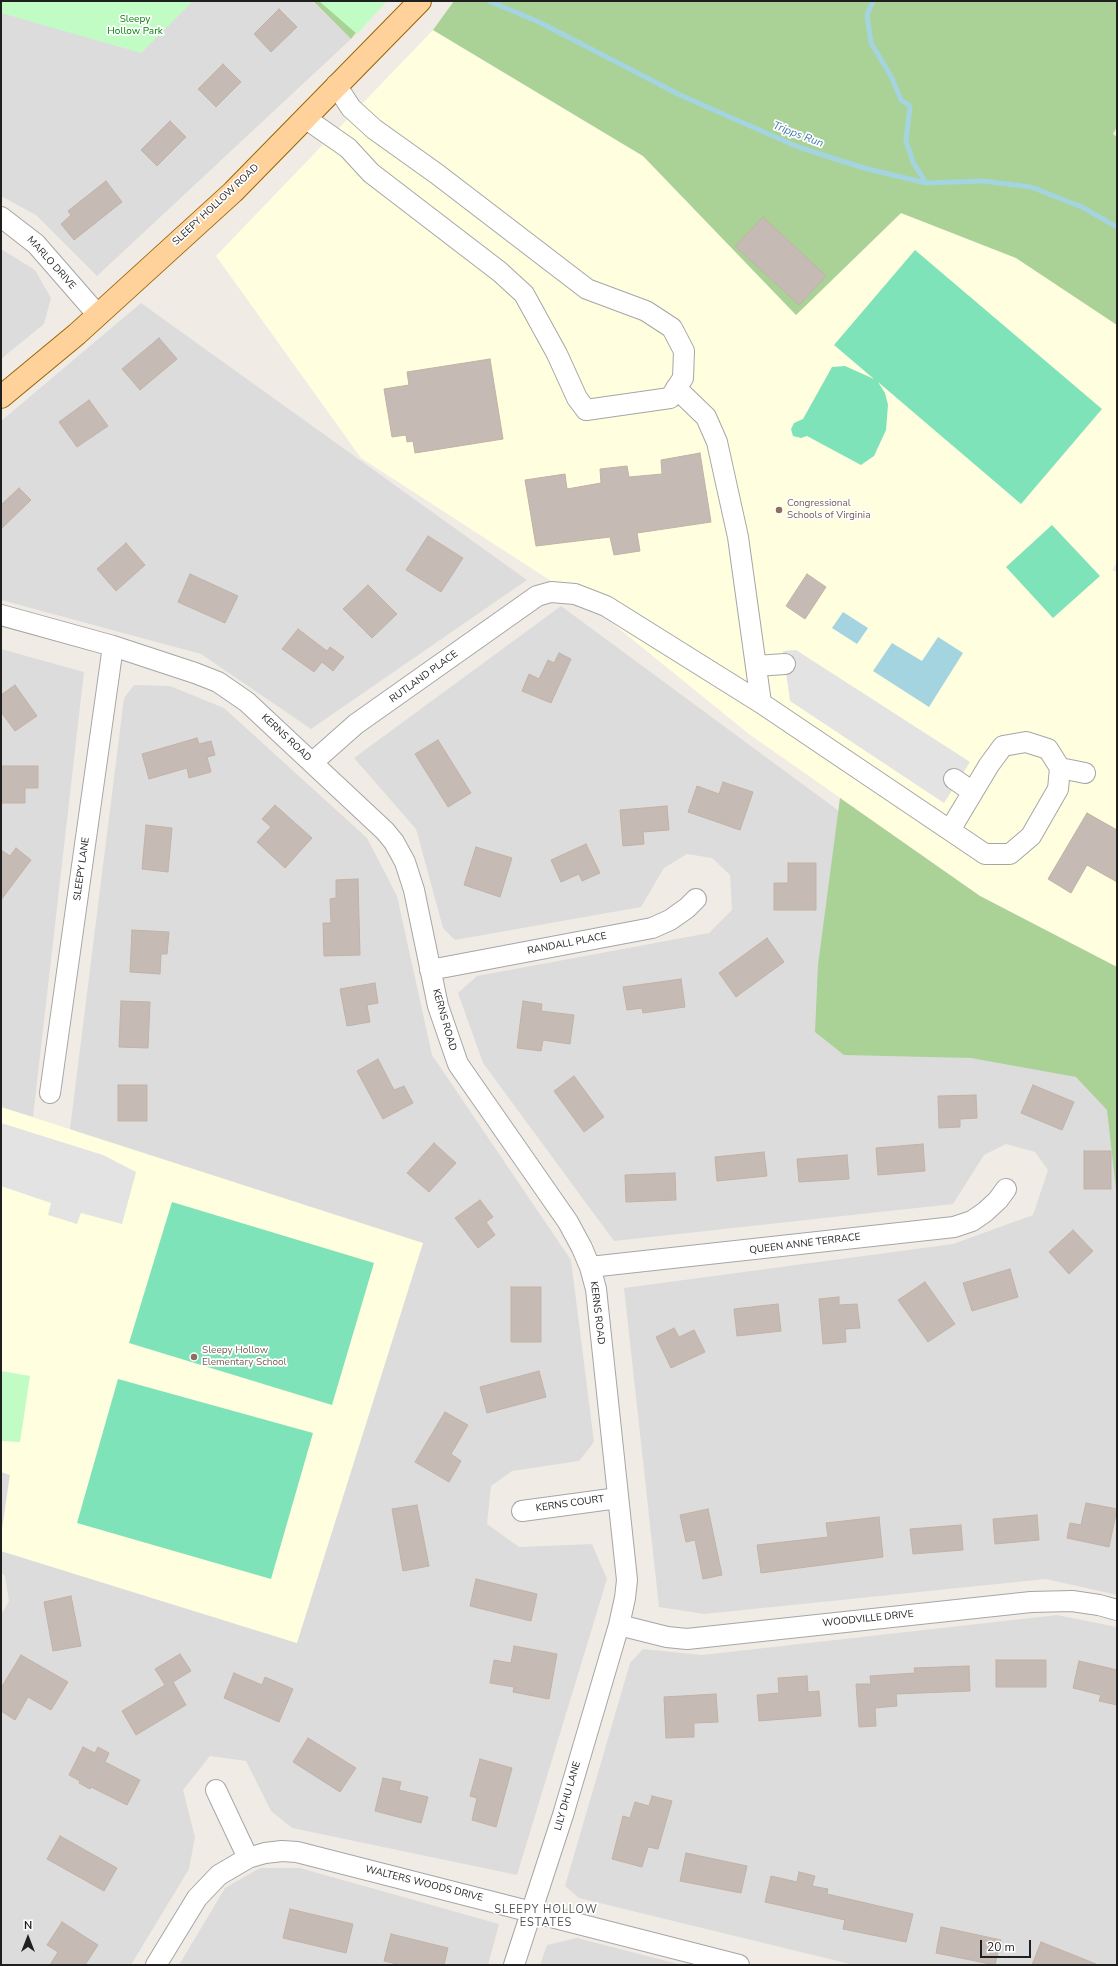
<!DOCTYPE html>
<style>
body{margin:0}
#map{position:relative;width:1118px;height:1966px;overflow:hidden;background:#f0ece5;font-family:"Nunito Sans",sans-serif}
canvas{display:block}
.frame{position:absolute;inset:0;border:2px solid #1f1f1f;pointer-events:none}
.north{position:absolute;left:8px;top:1918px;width:40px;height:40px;-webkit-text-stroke:3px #fff;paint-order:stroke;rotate:0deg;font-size:11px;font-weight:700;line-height:16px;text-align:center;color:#1f1f1f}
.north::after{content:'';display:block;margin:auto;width:14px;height:18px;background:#1f1f1f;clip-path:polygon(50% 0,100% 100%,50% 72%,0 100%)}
.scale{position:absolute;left:980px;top:1940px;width:51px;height:18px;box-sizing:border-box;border:2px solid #1f1f1f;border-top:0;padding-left:5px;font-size:12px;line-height:14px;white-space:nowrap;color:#1f1f1f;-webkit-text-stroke:3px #fff;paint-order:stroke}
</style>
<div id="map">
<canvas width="1118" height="1966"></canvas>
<div class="frame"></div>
<div class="north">N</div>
<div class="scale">20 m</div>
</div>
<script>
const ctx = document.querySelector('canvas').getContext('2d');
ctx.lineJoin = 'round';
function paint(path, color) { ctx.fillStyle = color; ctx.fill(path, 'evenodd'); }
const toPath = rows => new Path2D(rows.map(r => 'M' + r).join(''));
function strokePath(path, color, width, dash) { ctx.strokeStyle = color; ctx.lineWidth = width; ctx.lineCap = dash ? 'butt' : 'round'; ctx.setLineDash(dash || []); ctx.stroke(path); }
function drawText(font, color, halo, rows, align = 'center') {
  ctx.font = font + ' "Nunito Sans",sans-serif'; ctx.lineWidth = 3.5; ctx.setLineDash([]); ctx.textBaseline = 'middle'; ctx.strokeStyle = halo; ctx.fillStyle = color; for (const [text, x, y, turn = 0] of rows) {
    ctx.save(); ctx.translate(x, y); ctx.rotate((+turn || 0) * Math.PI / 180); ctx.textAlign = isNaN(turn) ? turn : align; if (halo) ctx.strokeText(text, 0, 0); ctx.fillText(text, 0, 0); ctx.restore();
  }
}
paint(toPath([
 [1,1,312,1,351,39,97,276,36,215,1,196],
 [1,249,35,270,51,298,44,324,1,359],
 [141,303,527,580,311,729,201,654,1,600,1,421],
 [561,606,1117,1016,1117,1595,1046,1579,704,1614,659,1607,624,1288,953,1244,1033,1215,1048,1170,1035,1152,1006,1144,984,1155,953,1204,614,1241,483,1063,458,993,477,976,709,933,732,910,730,875,712,858,687,854,664,868,641,907,455,940,443,928,416,829,354,758],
 [1,649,84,672,33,1117,1,1107],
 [134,685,170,686,224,708,367,838,397,896,432,1055,571,1260,594,1442,579,1461,512,1471,491,1486,487,1524,519,1547,592,1544,607,1579,517,1875,292,1828,271,1811,246,1761,210,1756,183,1790,195,1837,189,1869,131,1965,1,1965,1,1615,9,1601,5,1576,1,1572,1,1551,297,1643,70,1129,124,698],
 [1,1472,10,1474,1,1537],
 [1057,1615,1117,1627,1117,1965,854,1965,579,1898,565,1886,630,1663,643,1649,702,1655],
 [260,1868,300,1868,499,1924,488,1965,179,1965,225,1888],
 [577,1938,682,1965,540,1965,547,1945]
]), '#dddcdc');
paint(toPath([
 [433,30,643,156,796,315,901,213,1016,258,1117,325,1117,562,1112,570,1117,572,1117,967,980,896,749,734,596,610,361,458,216,256],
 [1,1107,423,1243,297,1643,1,1551,1,1537,10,1475,1,1472]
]), '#fffedf');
paint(toPath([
 [313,1,381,1,351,39],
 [454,1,1117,1,1117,127,1113,134,1117,137,1117,325,1016,258,901,213,796,315,643,156,433,30],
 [840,798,980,896,1117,967,1117,1198,1107,1110,1076,1077,971,1058,844,1055,815,1032,818,965]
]), '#aad297');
paint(toPath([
 [1,1,193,1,141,53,1,13],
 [319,1,387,1,357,34],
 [1,1371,30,1376,20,1442,1,1441]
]), '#c0fcc4');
paint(toPath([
 [915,250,1102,409,1021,504,878,382,885,393,888,405,886,430,874,456,861,465,807,436,801,438,793,436,791,429,794,423,803,419,832,367,845,366,874,379,834,345],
 [1052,525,1100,576,1053,618,1006,567],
 [172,1202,374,1263,332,1405,129,1343],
 [118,1379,313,1433,271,1579,77,1523]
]), '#7fe3ba');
paint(toPath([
 [796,650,970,762,944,803,790,701,783,651],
 [1,1123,103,1155,136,1172,122,1224,81,1213,77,1224,48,1215,51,1203,1,1186]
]), '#e3e3e3');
paint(toPath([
 [843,612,868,628,857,644,832,628],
 [938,637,963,653,929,707,873,671,892,643,922,661]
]), '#a3d4e0');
strokePath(toPath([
 [489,1,539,22,680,95,798,147,864,168,926,183,983,181,1031,187,1082,207,1117,227],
 [873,1,867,15,871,43,891,76,901,100,910,106,906,141,913,162,926,183]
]), '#a3d4e0', 5);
const building = toPath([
 [279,9,297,27,271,52,254,34,279,9],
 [223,64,241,82,216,107,198,89,223,64],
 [170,121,186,137,157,166,141,150,170,121],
 [106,181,122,202,74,240,61,224,71,215,68,211,106,181],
 [763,217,826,276,799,305,735,246,763,217],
 [159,338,177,359,140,390,122,369,159,338],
 [490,359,503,439,415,453,413,441,407,442,406,435,392,437,384,389,409,385,407,372,490,359],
 [89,400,108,426,77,447,59,422,89,400],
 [700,453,711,522,637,533,640,551,614,555,610,537,536,546,525,480,565,474,567,489,601,483,600,469,627,466,629,477,662,474,661,460,700,453],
 [19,488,31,500,1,529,1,505,19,488],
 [428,536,463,558,441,592,406,570,428,536],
 [126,543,145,565,116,591,97,569,126,543],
 [190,574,238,596,225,623,178,602,190,574],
 [807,574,826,587,805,619,786,606,807,574],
 [368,585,397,614,372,638,343,609,368,585],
 [298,629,327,651,330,647,344,657,333,671,322,662,314,672,282,649,298,629],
 [559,653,571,659,551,703,522,691,529,674,539,679,548,660,554,663,559,653],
 [15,685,37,716,15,731,1,712,1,695,15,685],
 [197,738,199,744,211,741,215,755,207,757,211,772,189,778,187,768,149,779,142,754,197,738],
 [438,740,471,793,448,807,415,754,438,740],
 [1,766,38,766,38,788,25,788,25,803,1,803,1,766],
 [723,782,753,792,740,830,688,812,697,786,719,794,723,782],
 [275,805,312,838,285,868,257,842,271,827,262,819,275,805],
 [667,806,669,830,643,832,644,844,623,846,620,810,667,806],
 [1087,813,1117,830,1117,882,1087,865,1071,893,1048,879,1087,813],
 [146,825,172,828,168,872,142,869,146,825],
 [586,844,600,873,582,881,579,874,561,882,551,860,586,844],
 [476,847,512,858,500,897,464,885,476,847],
 [16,848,31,860,1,900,1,850,10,856,16,848],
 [788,863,816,863,816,910,774,910,774,883,788,883,788,863],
 [358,879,360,955,324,956,323,923,331,923,330,899,336,898,336,880,358,879],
 [132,930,169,932,167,954,161,954,160,974,130,972,132,930],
 [767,938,784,962,736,997,719,973,767,938],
 [681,979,685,1007,643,1013,642,1008,627,1010,623,987,681,979],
 [375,983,378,1003,367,1005,370,1022,347,1026,340,989,375,983],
 [121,1001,150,1002,148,1048,119,1047,121,1001],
 [523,1001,542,1004,541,1011,574,1015,570,1044,543,1040,541,1051,517,1048,523,1001],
 [378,1059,394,1090,404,1086,413,1103,383,1119,357,1071,378,1059],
 [574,1076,604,1117,584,1132,554,1091,574,1076],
 [118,1085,147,1085,147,1121,118,1121,118,1085],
 [1033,1085,1074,1102,1062,1130,1021,1113,1033,1085],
 [976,1095,977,1118,960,1119,960,1127,939,1128,938,1096,976,1095],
 [434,1143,456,1163,429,1192,407,1173,434,1143],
 [923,1144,925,1171,878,1175,876,1148,923,1144],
 [1084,1151,1111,1151,1111,1189,1084,1189,1084,1151],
 [764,1152,767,1176,717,1181,715,1157,764,1152],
 [847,1155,849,1179,799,1182,797,1159,847,1155],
 [675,1173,676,1200,626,1202,625,1175,675,1173],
 [480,1200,493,1217,486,1222,495,1235,478,1248,455,1218,480,1200],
 [1073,1230,1093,1251,1069,1274,1049,1252,1073,1230],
 [1010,1269,1018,1297,972,1311,963,1283,1010,1269],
 [925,1282,955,1324,928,1342,898,1300,925,1282],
 [511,1287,541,1287,541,1342,511,1342,511,1287],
 [839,1297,839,1305,857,1304,860,1328,845,1329,846,1342,823,1344,819,1299,839,1297],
 [778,1304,781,1331,737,1336,734,1309,778,1304],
 [674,1328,679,1337,694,1330,705,1352,671,1368,656,1337,674,1328],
 [539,1371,546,1397,487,1413,480,1387,539,1371],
 [445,1412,468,1425,451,1454,461,1461,449,1482,415,1462,445,1412],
 [1086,1503,1117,1509,1109,1547,1067,1538,1070,1523,1081,1525,1086,1503],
 [417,1505,429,1566,403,1571,392,1509,417,1505],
 [708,1509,722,1575,703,1579,695,1540,686,1542,680,1515,708,1509],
 [1037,1515,1039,1540,995,1544,993,1519,1037,1515],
 [879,1517,883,1557,761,1573,757,1545,828,1537,826,1523,879,1517],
 [961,1525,963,1550,913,1554,910,1529,961,1525],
 [476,1579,537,1594,531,1621,470,1606,476,1579],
 [71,1596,81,1646,53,1651,44,1602,71,1596],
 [514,1646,557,1654,549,1699,513,1692,514,1687,490,1683,494,1660,511,1663,514,1646],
 [180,1654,191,1671,173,1682,186,1705,136,1735,122,1711,165,1685,155,1669,180,1654],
 [21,1655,68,1682,51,1710,28,1697,15,1720,1,1711,1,1688,21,1655],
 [996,1660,1046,1660,1046,1687,996,1687,996,1660],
 [1079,1661,1117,1670,1117,1705,1099,1701,1101,1695,1073,1688,1079,1661],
 [969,1666,970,1691,896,1694,897,1706,875,1708,876,1726,859,1727,856,1684,871,1684,870,1676,915,1673,914,1668,969,1666],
 [234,1673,262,1685,265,1677,293,1689,279,1722,224,1698,234,1673],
 [807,1676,808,1692,819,1691,821,1716,759,1721,757,1695,779,1693,778,1678,807,1676],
 [716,1694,718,1722,694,1723,694,1737,666,1738,664,1697,716,1694],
 [308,1738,356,1768,340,1792,293,1762,308,1738],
 [83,1747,95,1753,98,1747,109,1753,105,1762,140,1780,127,1805,91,1787,90,1789,79,1783,80,1781,69,1775,83,1747],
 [480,1759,512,1768,496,1827,472,1820,477,1798,470,1796,480,1759],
 [383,1778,401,1782,399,1790,428,1797,421,1823,375,1811,383,1778],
 [652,1796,672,1801,658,1849,648,1847,642,1867,612,1859,623,1816,630,1818,635,1802,649,1806,652,1796],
 [60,1836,117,1868,104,1891,47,1859,60,1836],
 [686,1853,747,1866,741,1893,680,1881,686,1853],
 [799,1872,815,1876,812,1886,828,1889,827,1894,913,1914,906,1942,843,1929,845,1920,765,1902,771,1876,797,1882,799,1872],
 [290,1909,353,1924,346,1953,283,1938,290,1909],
 [62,1922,98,1945,85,1965,50,1965,58,1952,47,1945,62,1922],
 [941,1927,1001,1940,995,1965,936,1953,941,1927],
 [391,1934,448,1948,444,1965,401,1965,384,1961,391,1934],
 [1041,1942,1096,1964,1096,1965,1032,1965,1041,1942]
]);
paint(building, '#c5bbb4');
strokePath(building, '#c3b2a6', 1);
const minor = toPath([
 [305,118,348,148,371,173,500,272,524,294,557,354,577,398,586,410,670,398,683,378,684,351,672,328,646,311,587,289,437,174,374,129,351,108,336,85],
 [1,217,36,244,97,314],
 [676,388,706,417,717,442,738,537,761,703,985,854,1010,854,1031,836,1058,789,1060,768,1048,749,1026,742,1003,746,989,765,950,830],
 [1,615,113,646,195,673,218,682,247,702,385,831,394,842,405,862,414,890,438,1006,458,1064,568,1222,582,1248,590,1267,596,1289,627,1580,625,1598,619,1625,563,1815,514,1965],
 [756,666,785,664],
 [313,762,356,724,537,596,551,592,575,594,606,606,761,703],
 [1060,768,1085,773],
 [954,779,973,792],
 [430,970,652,928,670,920,687,908,696,899],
 [50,1093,113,646],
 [590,1267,954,1227,972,1221,985,1212,998,1200,1006,1189],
 [522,1511,618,1498],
 [619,1625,667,1637,687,1639,1031,1602,1072,1601,1099,1605,1117,1610],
 [216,1790,248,1858],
 [156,1965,197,1898,219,1875,248,1858,265,1853,282,1851,297,1852,739,1965]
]);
const major = toPath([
 [1,397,77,334,233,192,420,1]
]);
strokePath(minor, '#a6a6a6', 22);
strokePath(major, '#9a6400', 24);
strokePath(minor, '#fff', 20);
strokePath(major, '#ffd29b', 22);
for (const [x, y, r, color] of [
 [779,510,4,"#8d6e63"],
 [194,1357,4,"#8d6e63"]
]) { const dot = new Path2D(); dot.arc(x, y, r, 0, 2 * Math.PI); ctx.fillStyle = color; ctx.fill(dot); strokePath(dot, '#fff', 1.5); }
drawText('10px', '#06840e', '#fff', [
 ["Sleepy",135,20],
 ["Hollow Park",135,32]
]);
drawText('10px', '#1f1f1f', '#fff', [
 ["SLEEPY HOLLOW ROAD",216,205,-43],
 ["MARLO DRIVE",51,263,48],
 ["RUTLAND PLACE",424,677,-36],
 ["KERNS ROAD",286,738,43],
 ["SLEEPY LANE",82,869,-82],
 ["RANDALL PLACE",567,944,-11],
 ["KERNS ROAD",444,1020,74],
 ["QUEEN ANNE TERRACE",805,1244,-7],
 ["KERNS ROAD",597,1313,83],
 ["KERNS COURT",570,1504,-8],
 ["WOODVILLE DRIVE",868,1619,-6],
 ["LILY DHU LANE",568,1796,-74],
 ["WALTERS WOODS DRIVE",424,1884,14]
]);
drawText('10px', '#785e54', '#fff', [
 ["Congressional",787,504],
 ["Schools of Virginia",787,516],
 ["Sleepy Hollow",202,1351],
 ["Elementary School",202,1363]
], 'left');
drawText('italic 11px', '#437aac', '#fff', [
 ["Tripps Run",798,135,21]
]);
ctx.letterSpacing = '1px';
drawText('11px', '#525252', '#fff', [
 ["SLEEPY HOLLOW",546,1910],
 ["ESTATES",546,1923]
]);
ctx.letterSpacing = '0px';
</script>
